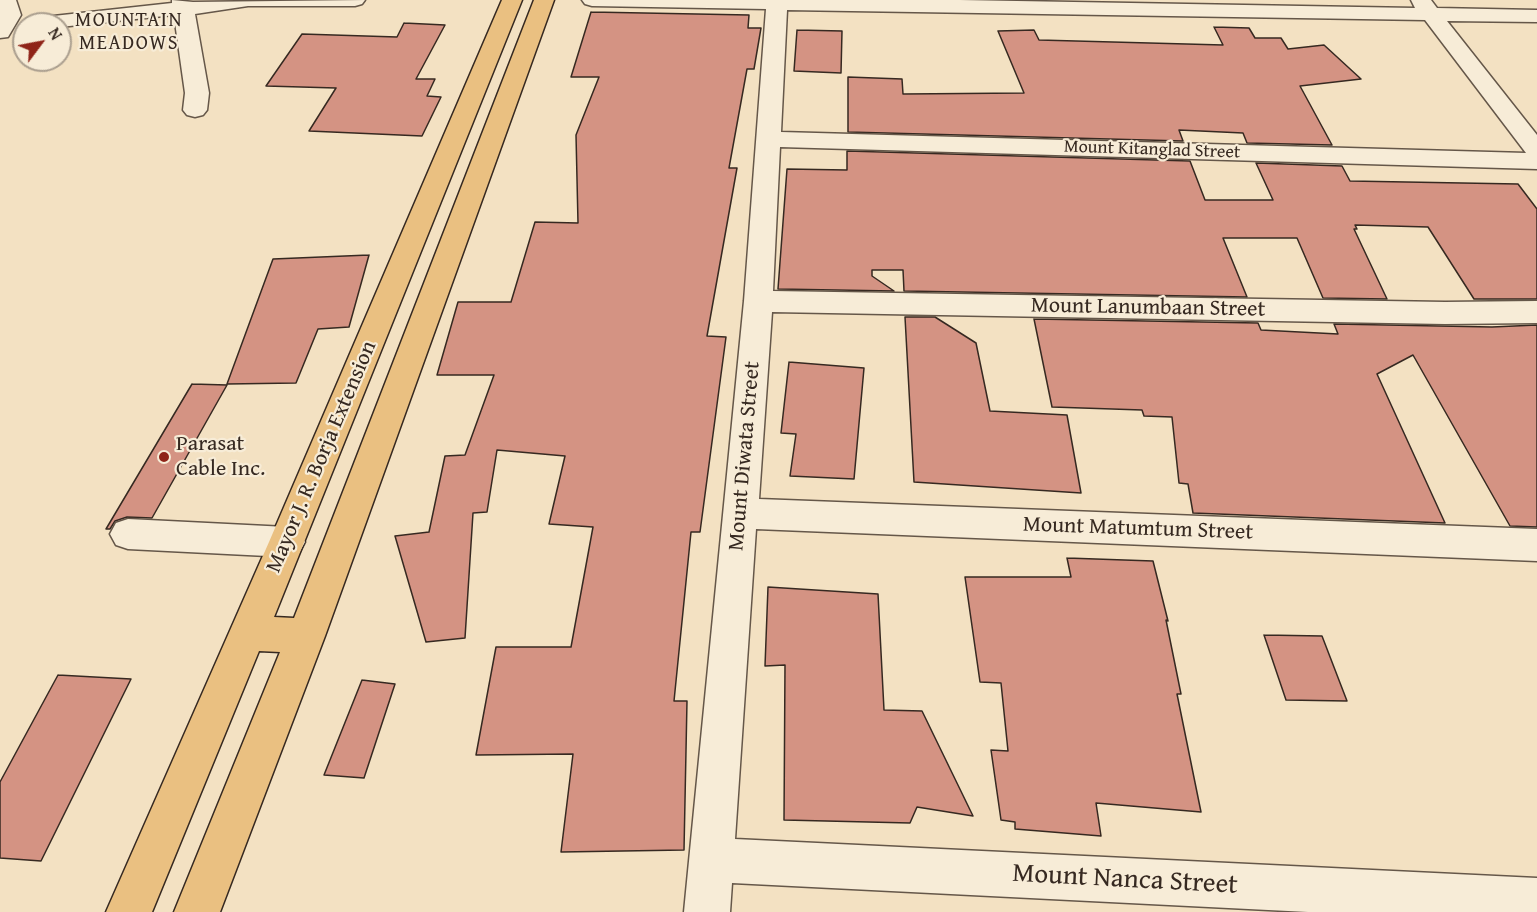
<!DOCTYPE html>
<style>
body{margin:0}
#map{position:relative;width:1537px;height:912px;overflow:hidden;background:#f3e1c2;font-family:"Gentium Book Plus",serif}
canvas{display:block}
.north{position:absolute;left:12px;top:12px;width:60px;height:60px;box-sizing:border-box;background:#f7ecd7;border:2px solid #aa9e8e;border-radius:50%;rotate:58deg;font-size:16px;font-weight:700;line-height:24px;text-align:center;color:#362921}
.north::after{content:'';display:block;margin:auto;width:21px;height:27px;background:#8f2418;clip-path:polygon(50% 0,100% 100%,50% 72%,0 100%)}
</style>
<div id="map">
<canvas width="1537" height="912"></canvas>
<div class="north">N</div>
</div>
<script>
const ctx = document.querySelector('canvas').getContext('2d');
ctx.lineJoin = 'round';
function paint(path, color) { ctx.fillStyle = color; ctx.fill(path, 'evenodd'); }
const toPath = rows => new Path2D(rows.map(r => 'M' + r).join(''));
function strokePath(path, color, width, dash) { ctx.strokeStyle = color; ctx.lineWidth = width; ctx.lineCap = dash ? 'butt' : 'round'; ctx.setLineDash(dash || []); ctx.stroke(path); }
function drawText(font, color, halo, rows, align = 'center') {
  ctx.font = font + ' "Gentium Book Plus",serif'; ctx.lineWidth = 4.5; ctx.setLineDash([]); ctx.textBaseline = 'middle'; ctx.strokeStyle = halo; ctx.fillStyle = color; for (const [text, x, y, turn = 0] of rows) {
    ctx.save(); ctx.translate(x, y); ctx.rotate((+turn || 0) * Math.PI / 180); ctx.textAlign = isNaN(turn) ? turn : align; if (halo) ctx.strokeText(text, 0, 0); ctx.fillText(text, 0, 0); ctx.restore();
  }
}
const building = toPath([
 [591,12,749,15,748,28,761,28,754,69,747,69,729,168,737,168,707,336,726,337,700,532,691,532,674,701,687,701,684,850,561,852,573,754,476,755,496,647,571,647,593,527,549,524,565,456,497,450,487,512,473,513,465,638,426,642,395,536,429,532,445,456,465,455,494,375,437,375,458,302,511,302,535,222,578,223,576,135,599,77,571,77,591,12],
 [404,23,445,25,416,79,435,79,427,96,441,97,422,136,309,131,336,88,266,86,302,34,397,37,404,23],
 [1214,27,1249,28,1255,38,1281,38,1288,49,1324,45,1361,79,1300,86,1332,145,1247,143,1243,133,1179,130,1183,141,848,132,848,77,902,79,903,94,1024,93,998,31,1034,30,1039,40,1223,45,1214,27],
 [797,30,842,31,841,73,794,71,797,30],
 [847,151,1190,161,1205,200,1273,200,1256,163,1342,166,1350,181,1518,184,1537,209,1537,299,1474,299,1428,227,1355,225,1357,229,1354,229,1387,299,1323,298,1297,238,1223,238,1247,297,904,291,903,270,872,270,872,276,894,291,778,289,787,169,847,170,847,151],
 [369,255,349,327,318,329,296,383,227,384,273,259,369,255],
 [905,317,935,317,976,343,990,411,1067,415,1081,493,914,482,905,317],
 [1034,319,1258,323,1261,330,1338,334,1334,324,1492,327,1537,325,1537,527,1510,526,1413,355,1377,374,1445,523,1193,513,1188,484,1179,483,1172,417,1144,416,1142,410,1052,407,1034,319],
 [789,362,864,368,854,479,790,476,796,434,781,433,789,362],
 [192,384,227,385,152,518,127,517,115,521,110,529,106,529,192,384],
 [1067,558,1153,561,1168,621,1166,620,1181,694,1177,694,1201,812,1096,803,1101,836,1015,829,1015,822,1001,820,991,750,1008,751,1001,683,980,682,965,577,1071,577,1067,558],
 [768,587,878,594,884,710,922,711,973,816,917,807,910,823,784,820,785,665,765,666,768,587],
 [1264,635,1322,636,1347,701,1286,700,1264,635],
 [58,675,131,679,41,861,0,858,0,782,58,675],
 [362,680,395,684,364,778,324,775,362,680]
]);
paint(building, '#d49383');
strokePath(building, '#362921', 1.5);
const minor = toPath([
 [0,0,16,0,21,15,8,37,0,38,0,0],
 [172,0,193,2,365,0,362,4,355,6,248,6,195,14,209,93,207,110,203,115,195,117,187,115,183,110,185,93,174,15,60,27,60,24,24,24,27,19,35,18,172,3,172,0],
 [582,0,960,0,1415,8,1411,0,1431,0,1437,8,1537,10,1537,22,1447,21,1537,135,1537,169,780,147,773,291,1445,302,1537,301,1537,323,1445,324,772,312,759,499,1537,529,1537,561,756,529,735,839,1537,878,1537,912,1308,912,732,883,730,912,684,912,744,301,766,9,592,6,585,4,582,0],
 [787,10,1425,20,1526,153,781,132,787,10],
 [128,519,287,527,299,531,305,542,299,553,287,557,128,549,116,545,110,534,116,523,128,519]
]);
const major = toPath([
 [502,0,522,0,274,617,294,618,534,0,554,0,325,636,220,912,174,912,280,652,259,651,152,912,106,912,269,542,502,0]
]);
strokePath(minor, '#655749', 3);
strokePath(major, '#362921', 3);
paint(minor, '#f7ecd7');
paint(major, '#eac081');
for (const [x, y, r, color] of [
 [164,457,6,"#8f2418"]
]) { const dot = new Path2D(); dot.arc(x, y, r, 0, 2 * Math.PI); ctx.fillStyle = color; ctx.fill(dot); strokePath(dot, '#f7ecd7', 2); }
drawText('18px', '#362921', '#f7ecd7', [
 ["Mount Kitanglad Street",1152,150,2]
]);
ctx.letterSpacing = '1.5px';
drawText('20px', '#362921', '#f7ecd7', [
 ["MOUNTAIN",129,21],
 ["MEADOWS",129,44]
]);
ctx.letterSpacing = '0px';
drawText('22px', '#362921', '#f7ecd7', [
 ["Mount Lanumbaan Street",1148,308,1],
 ["Mount Diwata Street",745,456,-85],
 ["Mayor J. R. Borja Extension",322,457,-67],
 ["Mount Matumtum Street",1138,529,2]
]);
drawText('22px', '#362921', '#f7ecd7', [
 ["Parasat",176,444],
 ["Cable Inc.",176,469]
], 'left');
drawText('27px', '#362921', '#f7ecd7', [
 ["Mount Nanca Street",1125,880,3]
]);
</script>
